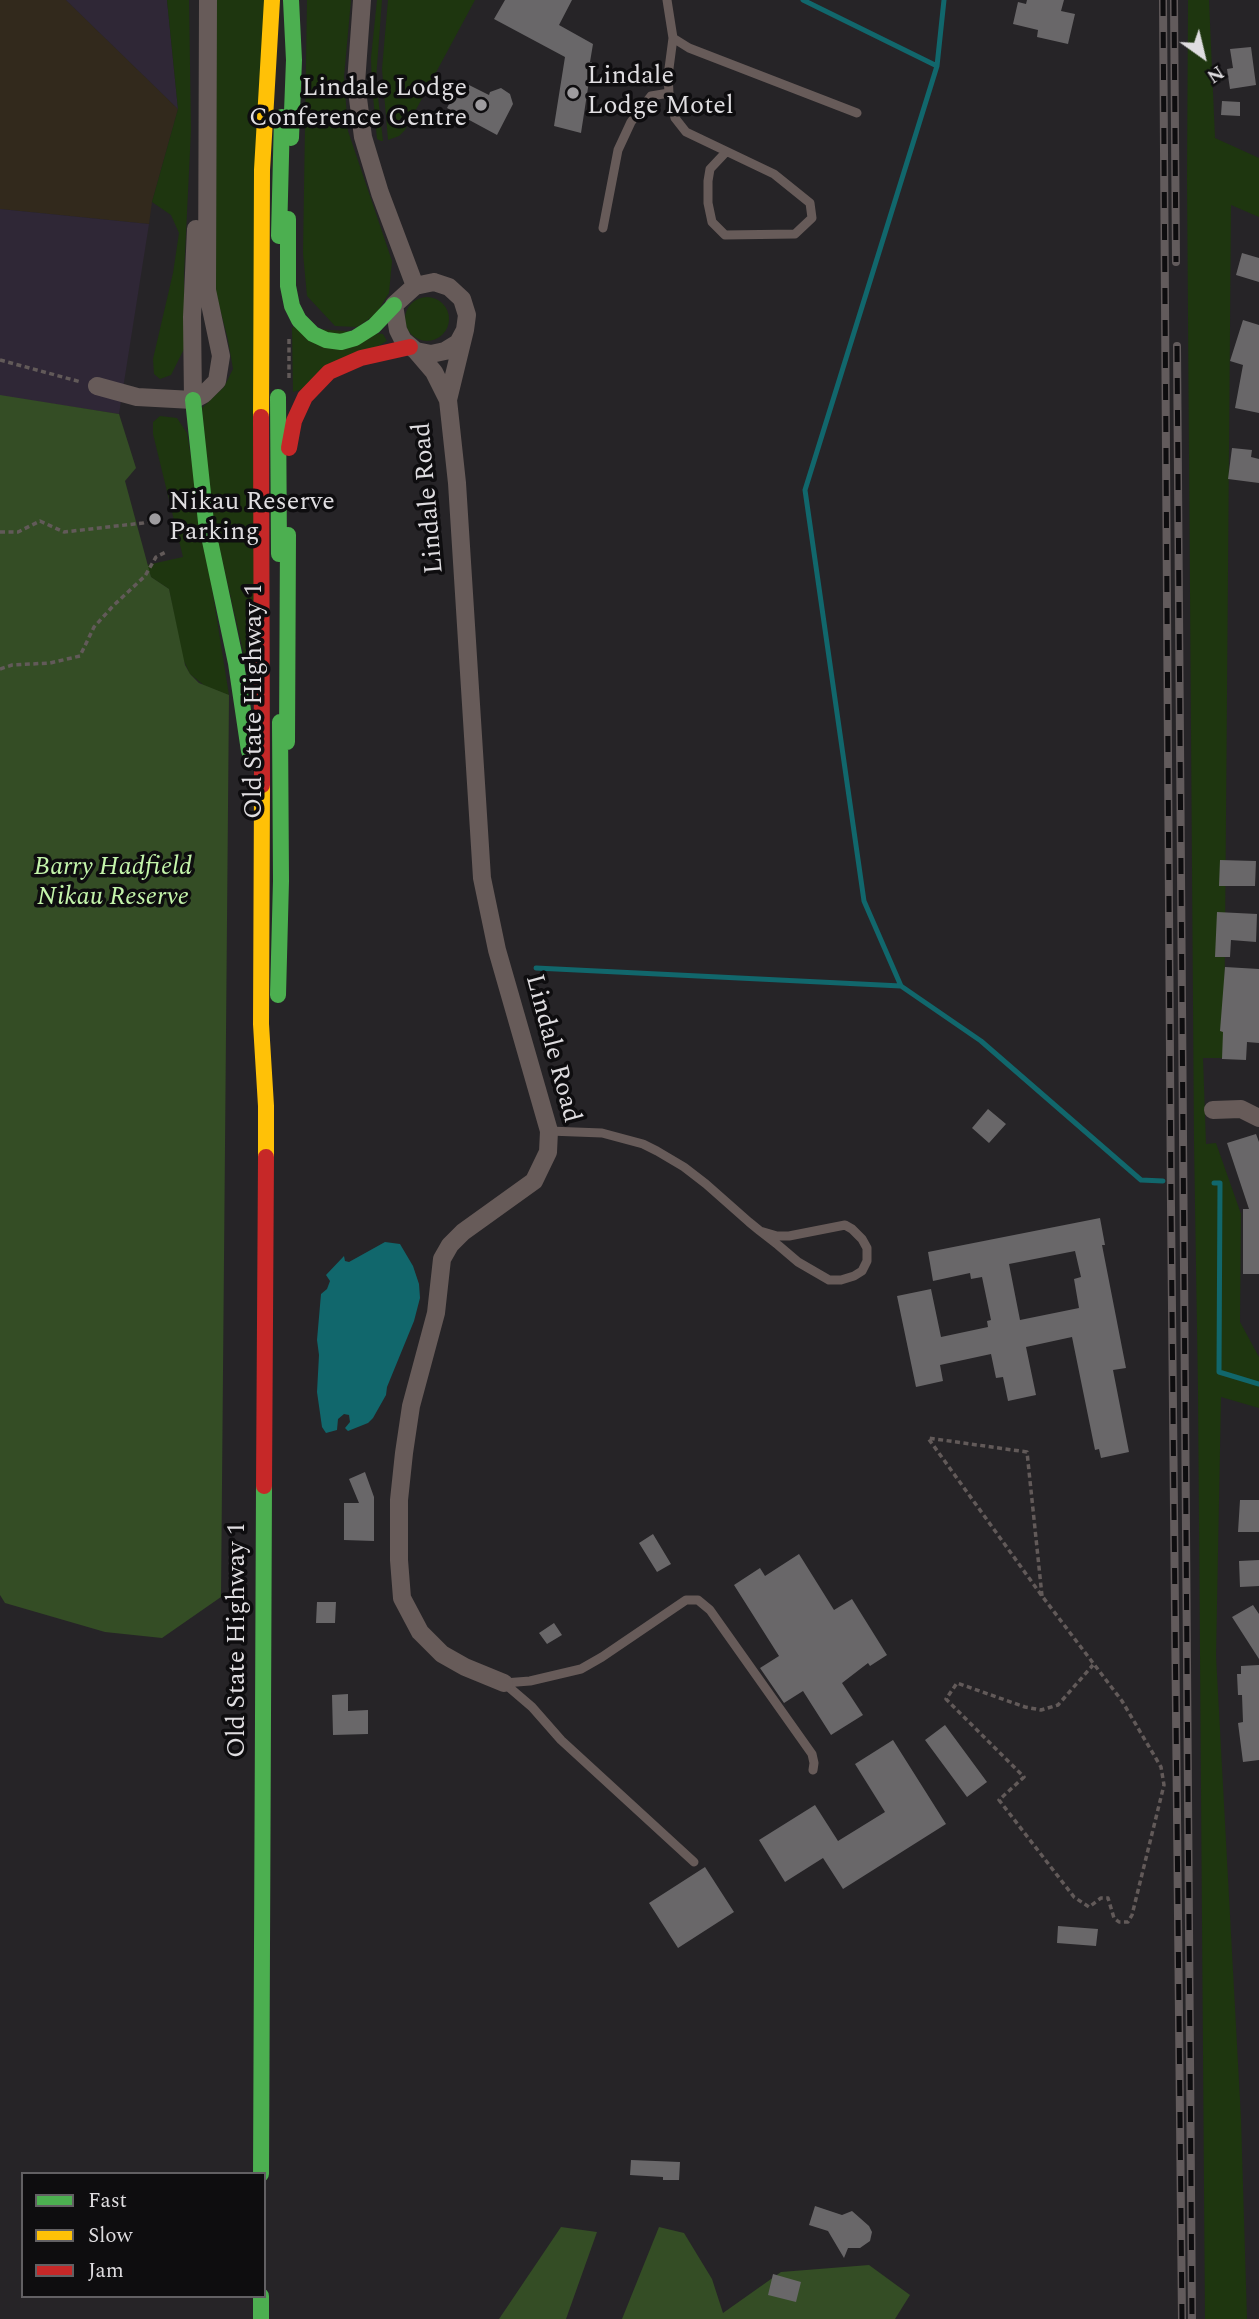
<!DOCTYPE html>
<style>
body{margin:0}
#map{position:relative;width:1259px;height:2319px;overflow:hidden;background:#262427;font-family:Spectral,serif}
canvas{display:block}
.legend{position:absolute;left:21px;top:2172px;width:245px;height:126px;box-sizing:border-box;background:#0e0d0f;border:2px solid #626063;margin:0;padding:9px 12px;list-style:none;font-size:21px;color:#dfdde0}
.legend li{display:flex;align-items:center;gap:14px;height:35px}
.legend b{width:35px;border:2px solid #626063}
.north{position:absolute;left:1168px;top:21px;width:70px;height:70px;-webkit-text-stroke:5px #0e0d0f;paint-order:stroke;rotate:146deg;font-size:19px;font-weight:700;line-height:28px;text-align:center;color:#dfdde0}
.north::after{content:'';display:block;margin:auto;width:24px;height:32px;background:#dfdde0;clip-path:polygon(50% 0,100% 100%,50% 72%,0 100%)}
</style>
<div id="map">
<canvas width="1259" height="2319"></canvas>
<ul class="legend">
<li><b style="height:9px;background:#4caf50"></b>Fast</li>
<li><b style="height:9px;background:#ffc107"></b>Slow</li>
<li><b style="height:9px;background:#c62828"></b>Jam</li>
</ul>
<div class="north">N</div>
</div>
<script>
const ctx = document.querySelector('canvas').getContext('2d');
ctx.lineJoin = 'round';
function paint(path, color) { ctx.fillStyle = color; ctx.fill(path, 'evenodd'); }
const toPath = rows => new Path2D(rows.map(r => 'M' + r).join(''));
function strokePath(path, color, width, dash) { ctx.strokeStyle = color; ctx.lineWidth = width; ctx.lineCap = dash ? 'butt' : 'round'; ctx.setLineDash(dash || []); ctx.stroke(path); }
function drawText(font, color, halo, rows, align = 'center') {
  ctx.font = font + ' Spectral,serif'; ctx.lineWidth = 7; ctx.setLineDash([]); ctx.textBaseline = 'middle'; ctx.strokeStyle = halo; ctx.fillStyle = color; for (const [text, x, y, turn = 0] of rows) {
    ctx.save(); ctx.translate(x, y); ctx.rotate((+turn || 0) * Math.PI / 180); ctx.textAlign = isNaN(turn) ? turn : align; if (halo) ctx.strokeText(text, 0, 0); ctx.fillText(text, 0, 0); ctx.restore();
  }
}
paint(toPath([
 [0,0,66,0,178,109,152,202,149,224,0,209]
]), '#32291c');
paint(toPath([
 [66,0,167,0,178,109],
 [0,209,149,224,119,414,0,396]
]), '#2f2736');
paint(toPath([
 [167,0,189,0,191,130,184,274,184,349,171,375,160,379,154,374,153,359,173,273,179,233,171,215,152,202,178,109],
 [213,0,266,0,252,690,212,515,202,408,224,387,233,369,228,340,214,285],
 [307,0,351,0,344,77,348,131,392,261,389,293,376,314,357,327,335,326,307,296,303,253],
 [377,0,382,0,376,79,383,141,381,141,377,139,372,85,371,58],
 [388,0,475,0,405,130,399,136,388,140,382,69],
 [1188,0,1209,0,1215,138,1259,158,1259,217,1231,205,1224,1058,1203,1058,1206,1144,1216,1143,1241,1214,1240,1322,1259,1357,1259,1408,1221,1397,1216,1656,1241,2119,1247,2319,1205,2319,1198,1390,1194,1141,1187,179],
 '405 319a22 22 0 1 1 44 0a22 22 0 1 1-44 0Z',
 [292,327,383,334,387,341,300,390,293,392],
 [160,416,177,418,187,433,229,695,205,686,190,674,182,657,169,589,151,577,147,565,183,557,153,434,153,422]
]), '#1e360f');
paint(toPath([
 [0,395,119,414,136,468,125,481,151,577,169,589,185,665,190,674,199,683,229,695,221,1597,162,1638,105,1632,5,1603,0,1595],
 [561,2227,597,2232,566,2319,499,2319],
 [659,2227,684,2233,712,2279,723,2313,781,2272,869,2265,910,2295,895,2319,622,2319]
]), '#344d25');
paint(toPath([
 [385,1242,400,1244,413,1266,419,1284,420,1298,414,1321,387,1387,386,1395,373,1418,368,1423,348,1431,345,1428,350,1422,349,1415,344,1414,338,1419,337,1430,326,1433,322,1427,317,1392,319,1355,317,1340,321,1294,327,1289,330,1281,326,1275,344,1256,345,1261,349,1262]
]), '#11676c');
strokePath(toPath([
 [803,0,937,66,805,490,864,901,901,986,981,1041,1141,1180,1163,1181],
 [937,66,944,0],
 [536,968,901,986],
 [1214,1183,1220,1183,1219,1372,1259,1384]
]), '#11676c', 5);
paint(toPath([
 [505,0,572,0,559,25,593,44,590,62,592,62,581,133,554,126,565,57,494,19],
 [1027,0,1064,0,1061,11,1075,14,1068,44,1037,37,1038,30,1013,24,1018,2,1026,4],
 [1251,47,1256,85,1230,89,1227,69,1233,68,1230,49],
 [461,81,489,95,490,92,501,88,510,94,513,104,497,135,447,108],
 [1222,101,1240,102,1240,116,1221,115],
 [1242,253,1259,258,1259,282,1236,275],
 [1243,320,1259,325,1259,413,1235,408,1243,365,1230,361],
 [1232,448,1252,450,1251,457,1259,459,1259,483,1228,479],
 [1220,860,1256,861,1255,886,1219,886],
 [1217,912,1257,914,1256,942,1231,940,1230,957,1215,957],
 [1225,967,1259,969,1259,1043,1247,1042,1246,1060,1222,1059,1223,1032,1220,1031],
 [988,1109,1006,1124,989,1143,972,1128],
 [1256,1134,1259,1142,1259,1274,1243,1274,1243,1209,1249,1209,1227,1143],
 [1100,1218,1105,1245,1102,1245,1126,1368,1113,1370,1129,1452,1101,1458,1099,1449,1095,1450,1072,1337,1026,1347,1036,1395,1008,1401,1003,1377,996,1378,991,1354,940,1365,943,1381,916,1387,897,1296,931,1289,941,1337,988,1327,987,1321,991,1320,982,1277,971,1279,970,1273,933,1281,928,1252],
 [1075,1251,1081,1277,1074,1279,1079,1308,1020,1320,1009,1264],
 [365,1472,374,1497,374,1541,344,1540,344,1503,359,1503,349,1479],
 [1240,1500,1259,1500,1259,1532,1238,1532],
 [653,1534,671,1564,657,1572,639,1543],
 [799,1554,834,1610,852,1599,887,1655,870,1666,868,1663,842,1683,863,1715,831,1735,803,1691,784,1703,760,1668,779,1656,734,1585,760,1568,765,1576],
 [1259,1560,1259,1586,1240,1587,1239,1561],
 [317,1602,336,1602,335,1623,316,1623],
 [1253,1605,1259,1614,1259,1659,1232,1617],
 [554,1623,562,1635,547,1644,539,1633],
 [1259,1665,1259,1760,1243,1762,1238,1723,1243,1722,1242,1695,1238,1695,1237,1674,1241,1674,1241,1666],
 [348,1694,348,1711,368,1710,368,1734,333,1735,332,1695],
 [945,1725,987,1782,967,1797,925,1740],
 [893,1740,946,1824,843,1889,823,1858,785,1882,759,1840,815,1805,838,1841,885,1812,855,1764],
 [705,1867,734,1912,678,1948,649,1903],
 [1058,1926,1098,1929,1096,1946,1057,1943],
 [631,2160,680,2162,679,2180,663,2180,663,2177,630,2175],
 [815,2206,842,2215,852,2211,869,2226,872,2232,870,2241,860,2248,848,2248,844,2258,828,2231,809,2225],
 [773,2274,801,2282,796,2302,768,2295]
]), '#696769');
strokePath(toPath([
 [289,339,289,381],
 [0,360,81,382],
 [0,532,18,532,40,521,64,532,143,523,159,518],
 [0,669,12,665,50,663,80,656,94,627,113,606,145,576,156,557,166,552],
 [1042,1596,1027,1452,928,1438,1042,1596,1122,1701,1161,1767,1164,1785,1132,1915,1128,1922,1119,1922,1114,1918,1108,1898,1101,1898,1089,1907,1074,1897,999,1800,1024,1777,946,1699,957,1683,1025,1707,1041,1710,1058,1705,1093,1665]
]), '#625a59', 3.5, [5, 3.5]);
strokePath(toPath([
 [667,0,673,38,689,48,857,113],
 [673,38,668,76,669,93,675,118,686,132,774,174,810,203,812,218,795,234,725,235,712,222,708,203,708,181,710,169,726,152],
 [603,228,618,150,631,122,651,96,669,93],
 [549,1131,602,1133,643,1144,657,1151,684,1167,706,1184,749,1222,760,1231,778,1245,798,1262,829,1280,841,1280,854,1276,862,1271,867,1261,867,1248,862,1239,852,1229,845,1225,789,1236,777,1236,760,1231],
 [504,1683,530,1681,581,1669,602,1657,686,1600,698,1600,710,1610,812,1754,814,1763,813,1770],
 [504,1683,532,1707,561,1740,694,1862]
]), '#675b59', 9);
strokePath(toPath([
 [362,0,356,83,363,137,380,193,415,286],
 [434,282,449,287,462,299,467,315,465,330,458,343,445,351,431,354,416,351,403,340,398,330,394,305,415,286,434,282],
 [465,330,448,400,457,483,482,878,497,950,549,1131,548,1152,534,1181,463,1232,450,1245,442,1259,436,1313,411,1406,404,1453,399,1500,399,1560,402,1598,420,1632,442,1654,465,1667,504,1683],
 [416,351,434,372,448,400],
 [97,386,137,397,193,400,204,394,217,381,221,356,207,290,208,0],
 [193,400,192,317,196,229],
 [1213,1110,1241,1109,1259,1118]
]), '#675b59', 18);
strokePath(toPath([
 [291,0,294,60,291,138],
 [288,219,288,286,292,306,299,320,313,334,326,340,341,342,355,338,374,326,394,305],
 [279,236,282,117],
 [278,397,279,554],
 [193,400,206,522,236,663,249,751],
 [287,742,288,535],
 [278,995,281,881,280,722],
 [261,2174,264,1486],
 [261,2296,261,2319]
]), '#4caf50', 16);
strokePath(toPath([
 [261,417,262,170,272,0],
 [262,785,261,1024,266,1106,266,1157]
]), '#ffc107', 16);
strokePath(toPath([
 [261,417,262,785],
 [289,448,294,421,305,397,329,372,361,358,410,347],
 [264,1486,266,1157]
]), '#c62828', 16);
const rail = toPath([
 [1163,0,1171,1207,1182,2319],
 [1174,0,1176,262],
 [1177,346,1192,2319]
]);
strokePath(rail, '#625b5c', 8);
strokePath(rail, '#0e0d0f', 5, [16]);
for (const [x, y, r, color] of [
 [573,93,7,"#9e9c9f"],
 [481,105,7,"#9e9c9f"],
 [155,519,7,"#9e9c9f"]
]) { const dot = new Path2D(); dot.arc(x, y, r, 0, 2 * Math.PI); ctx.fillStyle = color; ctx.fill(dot); strokePath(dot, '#0e0d0f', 2.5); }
drawText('26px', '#dfdde0', '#0e0d0f', [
 ["Lindale",587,78],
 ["Lodge Motel",587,108],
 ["Lindale Lodge",467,90,"right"],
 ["Conference Centre",467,120,"right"],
 ["Nikau Reserve",169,504],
 ["Parking",169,534]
], 'left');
drawText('26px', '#dfdde0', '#0e0d0f', [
 ["Lindale Road",430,498,-95],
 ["Old State Highway 1",256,701,-90],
 ["Lindale Road",551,1049,75],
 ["Old State Highway 1",239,1640,-90]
]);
drawText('italic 26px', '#c4f5ab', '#0e0d0f', [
 ["Barry Hadfield",113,869],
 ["Nikau Reserve",113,899]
]);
</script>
